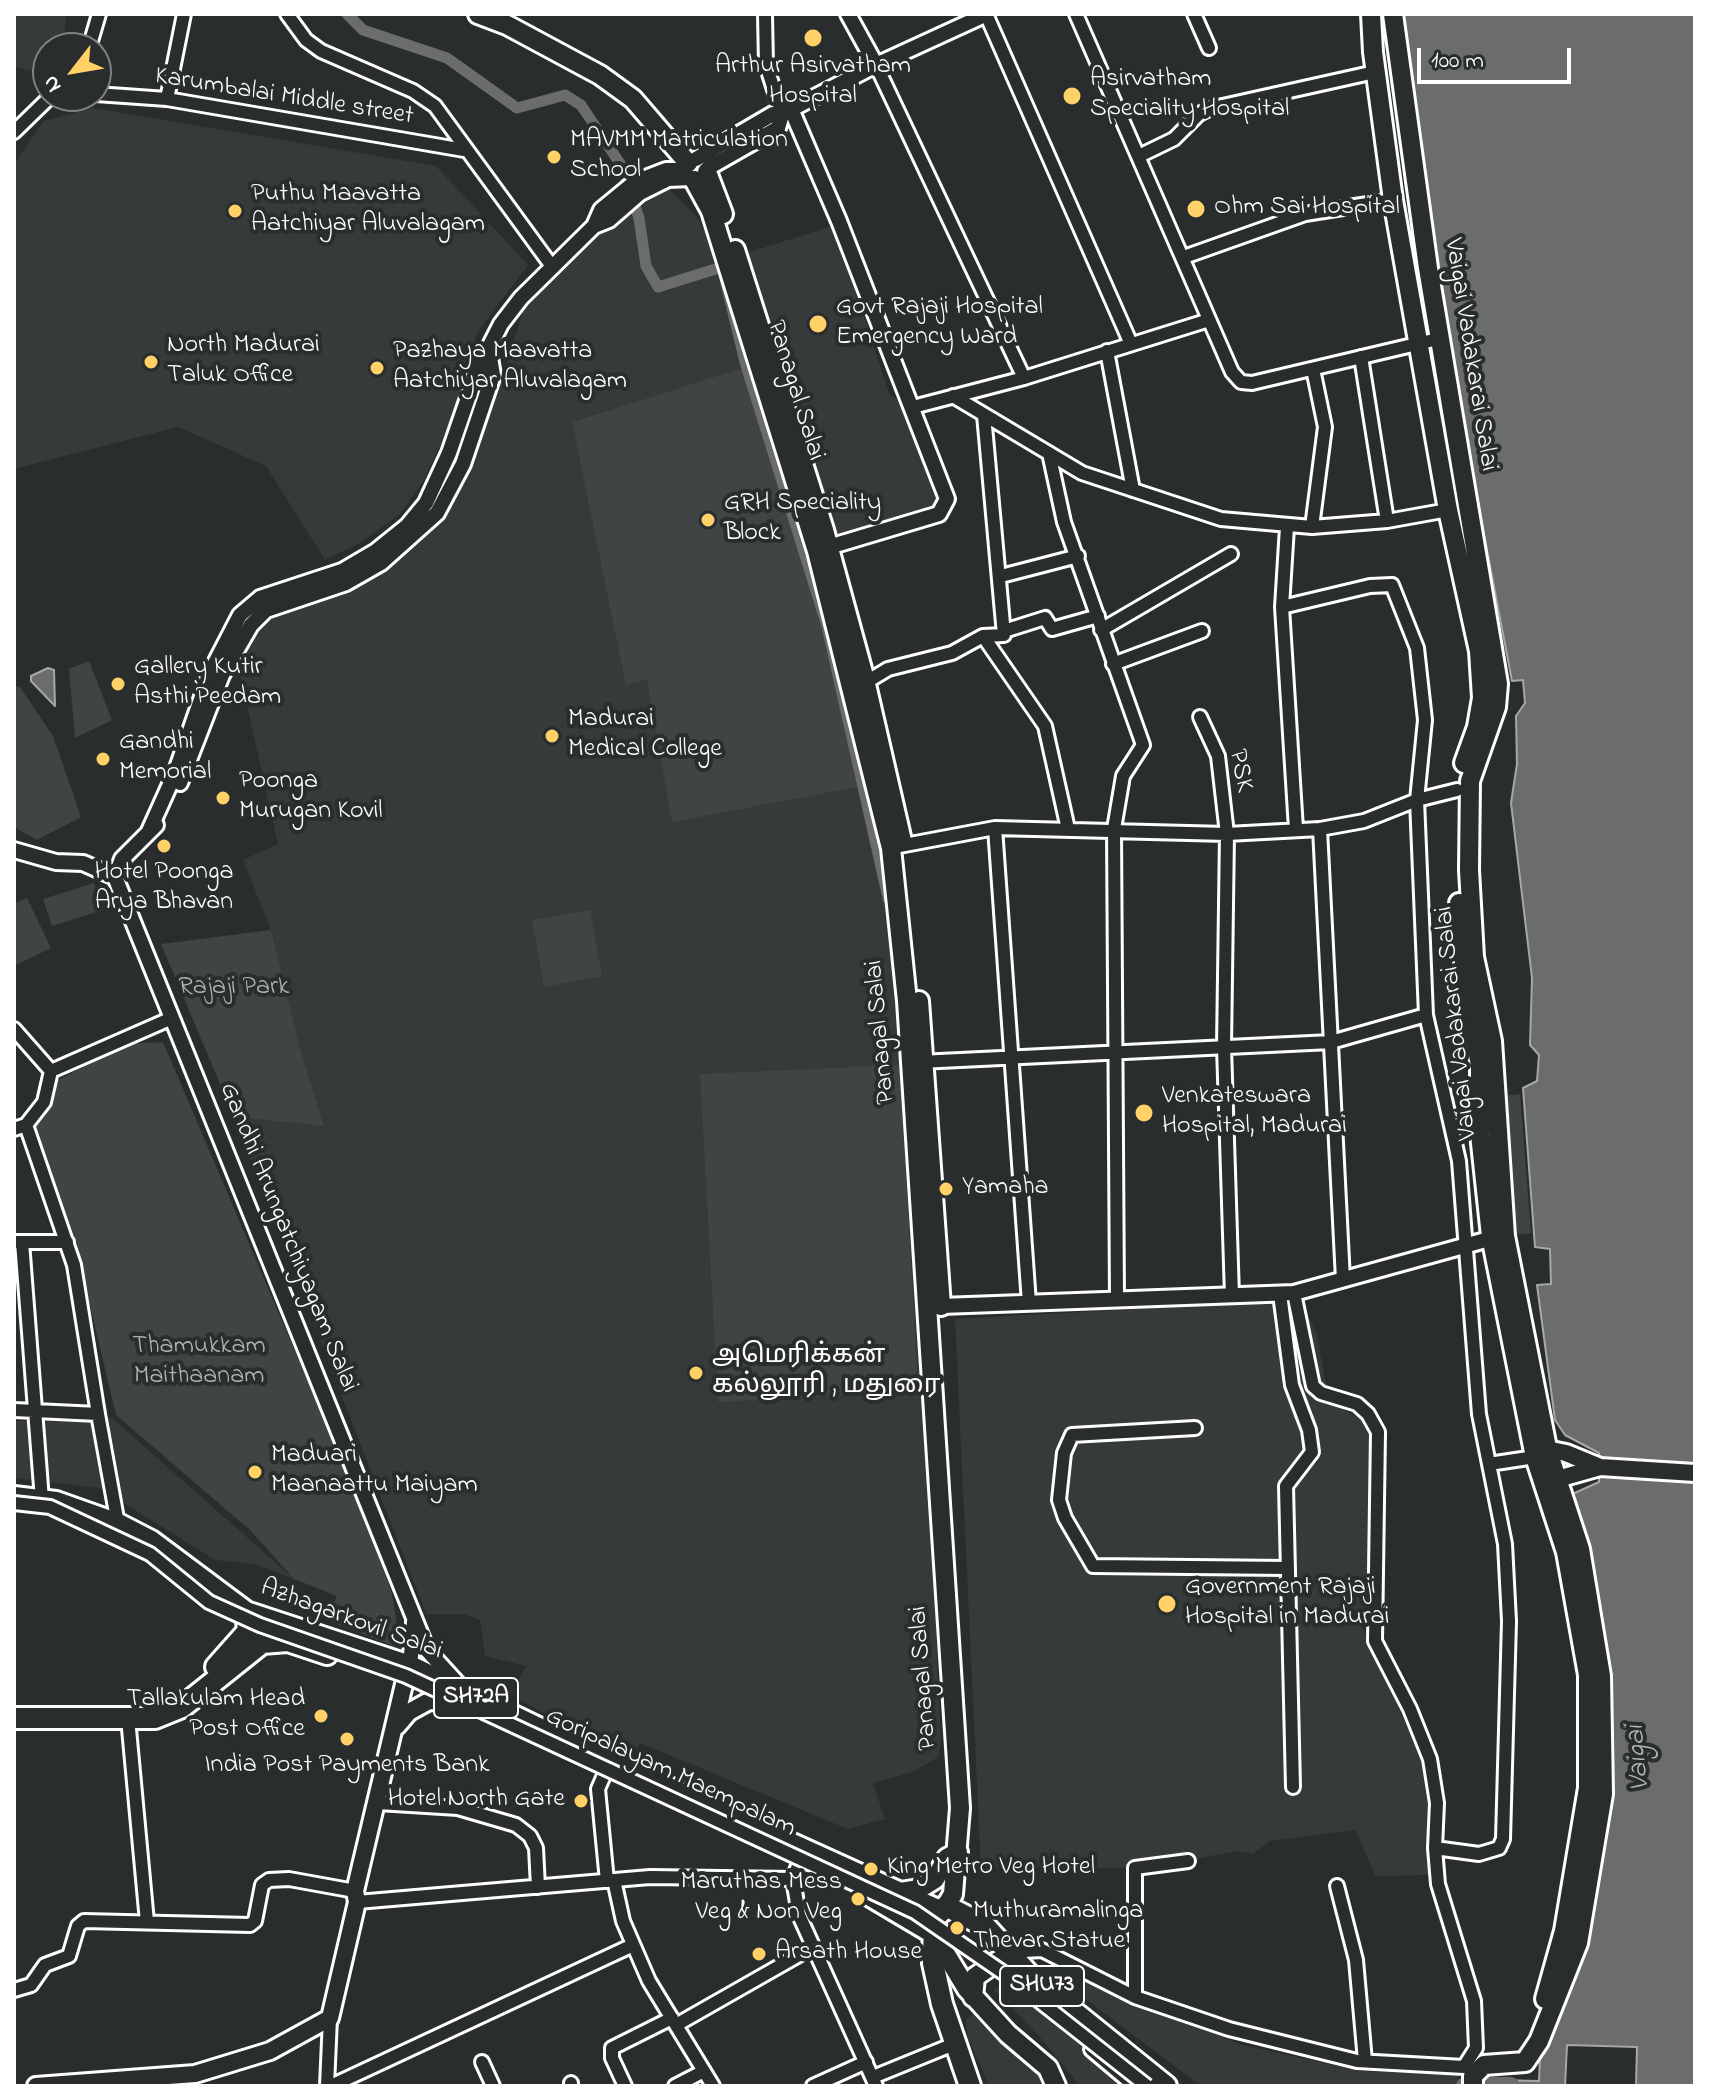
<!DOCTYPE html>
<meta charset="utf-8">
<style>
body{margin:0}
#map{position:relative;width:1709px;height:2100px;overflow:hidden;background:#2a2d2e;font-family:"Indie Flower",sans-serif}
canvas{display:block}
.frame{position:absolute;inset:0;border:16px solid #fff;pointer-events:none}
.north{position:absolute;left:32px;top:32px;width:80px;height:80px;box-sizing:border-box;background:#2a2d2e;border:2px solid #7f8182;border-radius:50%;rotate:239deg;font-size:22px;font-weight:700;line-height:32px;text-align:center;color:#fff}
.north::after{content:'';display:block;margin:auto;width:28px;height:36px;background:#ffd166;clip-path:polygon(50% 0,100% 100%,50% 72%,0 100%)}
.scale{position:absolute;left:1417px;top:48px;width:154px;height:36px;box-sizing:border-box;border:4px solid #fff;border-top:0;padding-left:10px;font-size:24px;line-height:28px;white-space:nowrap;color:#fff;-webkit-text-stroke:6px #2a2d2e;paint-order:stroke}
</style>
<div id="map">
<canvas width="1709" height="2100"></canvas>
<div class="frame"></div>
<div class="north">N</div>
<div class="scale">100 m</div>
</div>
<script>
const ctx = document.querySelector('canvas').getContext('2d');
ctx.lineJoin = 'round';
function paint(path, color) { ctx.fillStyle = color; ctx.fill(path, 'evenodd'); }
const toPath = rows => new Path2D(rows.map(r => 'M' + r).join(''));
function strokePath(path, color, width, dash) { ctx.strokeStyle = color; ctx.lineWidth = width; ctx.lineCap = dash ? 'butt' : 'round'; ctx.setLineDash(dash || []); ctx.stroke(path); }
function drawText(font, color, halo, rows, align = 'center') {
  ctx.font = font + ' "Indie Flower","Noto Sans Tamil",sans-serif'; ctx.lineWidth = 8; ctx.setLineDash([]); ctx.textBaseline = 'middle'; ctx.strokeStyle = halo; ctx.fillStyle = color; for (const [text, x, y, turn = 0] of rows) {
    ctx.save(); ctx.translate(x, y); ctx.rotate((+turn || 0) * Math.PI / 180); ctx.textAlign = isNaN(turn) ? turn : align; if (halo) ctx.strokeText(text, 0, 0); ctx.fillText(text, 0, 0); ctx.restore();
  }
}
paint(toPath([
 [14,14,66,14,63,48,48,48,48,74,14,67],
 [93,108,436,166,528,265,478,331,449,425,424,480,400,514,360,543,325,560,266,466,178,427,14,469,14,164,44,121],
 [670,190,698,218,715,252,742,368,572,422,627,685,820,619,862,786,874,839,870,849,876,857,892,931,926,1405,941,1741,938,1757,913,1772,873,1783,885,1819,848,1829,640,1743,632,1756,626,1757,510,1695,526,1666,485,1656,480,1620,464,1614,426,1614,234,1117,324,1126,300,1048,271,930,243,860,278,844,236,656,244,654,272,612,345,594,386,570,442,517,501,383,523,311,599,231,642,196],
 [829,227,836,230,889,394,911,408,940,503,839,539,747,253],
 [1301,1300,1317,1335,1329,1403,1380,1428,1363,1629,1433,1784,1429,1875,1375,1876,1356,1830,1270,1841,1253,1854,1236,1851,1150,1868,981,1868,955,1319],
 [111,1417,294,1579,255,1564,215,1560,100,1488,14,1478,14,1421,88,1422],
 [1059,1968,1242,2045,1360,2071,1457,2074,1458,2083,1433,2086,1201,2086,1055,1976],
 [1013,1979,1130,2086,1080,2086,1038,2035,994,1990],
 [974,2013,1030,2052,1056,2086,989,2086,967,2035,966,2019]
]), '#373a3b');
paint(toPath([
 [742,368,820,619,862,786,672,822,647,679,626,685,572,422],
 [89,661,112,720,75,738,69,669],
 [14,686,20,687,53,736,81,817,37,840,14,827],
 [94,883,103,910,52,926,43,899],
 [27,898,51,948,14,966,14,904],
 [590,910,602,976,544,987,532,920],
 [271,930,300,1048,324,1126,234,1117,161,944],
 [163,1042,366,1518,392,1594,401,1649,326,1620,337,1596,294,1579,250,1530,116,1415,84,1280,33,1125,51,1104,57,1081,126,1044],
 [900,1065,918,1392,718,1402,700,1074],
 [1520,1094,1531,1233,1513,1235,1503,1096]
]), '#414445');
const water = toPath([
 [1399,14,1695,14,1695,2086,1636,2086,1637,2047,1567,2045,1565,2086,1493,2086,1496,2080,1539,2081,1540,2057,1558,2013,1610,1790,1568,1496,1599,1482,1599,1453,1565,1435,1555,1420,1537,1285,1551,1284,1550,1249,1535,1247,1523,1088,1537,1081,1539,1055,1530,1045,1532,978,1511,803,1517,764,1516,716,1525,703,1523,680,1512,681,1468,450,1445,327,1399,14],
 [48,668,54,670,55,706,31,681,31,676,48,668]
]);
paint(water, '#6a6c6d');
strokePath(water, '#a6a7a7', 2);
strokePath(toPath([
 [347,14,363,30,447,58,517,108,565,95,581,105,621,165,639,218,646,266,658,287,722,267,745,362,827,626,888,898]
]), '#6a6c6d', 11);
strokePath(toPath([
 [1465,2086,1511,2086]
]), '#6a6c6d', 18);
const minor = toPath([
 [287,14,306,40,321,51,413,91,435,106,551,265],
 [765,14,766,65,782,114],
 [986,14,1131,344],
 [1076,14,1232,372,1241,382,1252,383,1442,338],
 [1194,14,1209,48],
 [89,48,99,14],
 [876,65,1024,378],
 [96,94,167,99,464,150],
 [167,99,184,14],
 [14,132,51,96],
 [1139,156,1174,139,1199,114,1209,109,1375,72],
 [1184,257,1305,214,1393,200],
 [1107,351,1133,490],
 [1361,357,1387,521],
 [953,396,1082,473,1221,519,1312,527,1387,521,1448,510],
 [913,407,1024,378,1209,320],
 [1049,453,1064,522,1143,745,1123,776,1114,829,1117,1300],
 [1287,527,1282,607,1296,829],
 [1312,527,1325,427,1313,369],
 [1001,576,1078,556],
 [1282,607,1370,586,1392,585,1417,648,1425,720,1417,800,1426,1015,1459,1161,1479,1414,1505,1544,1509,1621,1503,1839,1499,1848,1479,1854,1435,1848],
 [1101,630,1231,554],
 [1004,631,1045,618,1052,629,1098,616],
 [983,636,1045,726,1068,829],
 [1113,664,1202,631],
 [860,686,888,669,952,653,983,636,1004,635,984,415],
 [1200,717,1218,756,1227,834,1224,1047,1232,1296],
 [995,828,1029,1303],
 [1320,829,1343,1280],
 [894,847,995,828,1227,834,1320,829,1364,821,1417,800,1457,790],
 [14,1029,51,1071,172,1018],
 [919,1062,1331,1042,1426,1015],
 [26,1125,74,1265,98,1414],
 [14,1129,26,1125,44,1102,51,1071],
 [14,1242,67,1242],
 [22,1242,42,1500],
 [1280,1294,1292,1385,1309,1430,1312,1452,1286,1486,1293,1787],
 [14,1410,98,1414,118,1524],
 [1195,1428,1072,1435,1064,1453,1059,1500,1065,1518,1093,1566,1288,1568],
 [1489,1464,1535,1457],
 [128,1718,147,1922],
 [605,1773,598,1789,607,1881],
 [378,1803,458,1808,516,1825,530,1836,536,1848,538,1887],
 [799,1863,793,1879,799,1915,876,2086],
 [614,1880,623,1921,649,1981,713,2086],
 [1337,1886,1356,1960,1365,2061],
 [357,1902,650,1877,793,1879],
 [1013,1956,1024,1951,1042,1950,1135,1997,1229,2029,1357,2061,1464,2067,1476,2048,1474,2001,1438,1884,1435,1848,1437,1803,1430,1759,1410,1709,1375,1641,1378,1432,1368,1414,1357,1404,1321,1393,1313,1386,1294,1293],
 [14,1990,31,1985,45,1965,69,1956,78,1926,84,1921,250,1925,255,1921,262,1885,269,1880,289,1879,355,1891],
 [1135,1997,1135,1868,1188,1861],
 [676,2025,813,1947],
 [482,2062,493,2086],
 [873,2077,954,2044],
 [571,2083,571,2086],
 [327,2086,330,2018],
 [331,2086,633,1945],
 [625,2086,612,2058,612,2048,672,2018],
 [675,2086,704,2071],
 [813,2086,866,2062]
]);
const tertiary = toPath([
 [848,14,876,65],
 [791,109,839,221,947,499,939,514,822,549],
 [696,159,773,114,782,114,876,65,987,14],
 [708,168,778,128,782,114],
 [594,226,601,210,635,182,666,170,682,170],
 [180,783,222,675,251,625,266,610,346,583,381,563,437,513,463,464,493,375,489,352],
 [149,831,176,771,211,671,240,615,260,598,342,571,376,551,407,526,426,503,449,453,478,369,501,324,521,298,594,226,609,220,640,193,668,179,691,178],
 [14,850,56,862,83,863,115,877],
 [115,877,427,1650,458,1684],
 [115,877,122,859,156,825],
 [941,1306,1294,1293,1500,1236],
 [410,1666,414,1622],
 [1092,2049,1136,2086]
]);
const secondary = toPath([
 [1537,1447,1566,1453,1600,1467,1695,1473],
 [1547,1482,1600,1467],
 [397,1726,409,1712,429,1701,461,1703],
 [36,2086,195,2074,270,2051,330,2018,357,1902,355,1891,405,1680]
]);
const primary = toPath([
 [478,14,507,25,600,75,633,99,688,163],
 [1371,14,1373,52,1393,200,1448,510,1479,651,1482,698,1477,727,1464,763],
 [1393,14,1428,268,1498,684,1496,707,1470,781,1469,870,1474,957,1492,1041,1505,1236,1547,1448,1580,1549,1601,1676,1603,1794,1578,1943,1539,2041,1525,2062],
 [707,172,723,214],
 [694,180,711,211,817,551,891,848,907,1001,960,1808,953,1894,946,1906],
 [735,250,824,530,865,680,902,841],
 [1459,903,1467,998,1480,1065,1480,1134,1491,1236,1535,1457,1566,1552,1588,1675,1588,1788,1564,1931,1545,1999],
 [919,1001,941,1306],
 [901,1892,919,1889,935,1879,947,1858,958,1852],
 [933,1933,967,1989,1008,2034,1048,2068,1056,2086],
 [973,1997,975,1977,998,1961,1013,1956],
 [1473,2086,1473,2076,1484,2065,1525,2062]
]);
const trunk = toPath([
 [14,1497,56,1502,118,1524,151,1541,246,1612,410,1666,561,1739,940,1911],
 [216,1667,248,1631,246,1612],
 [14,1718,155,1718,182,1707,262,1643,288,1641,327,1654],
 [864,1892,933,1933],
 [970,2086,942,2004,933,1963,934,1919,946,1906,985,1926,1032,1978,1166,2086]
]);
strokePath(minor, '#fff', 18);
strokePath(tertiary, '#fff', 20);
strokePath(secondary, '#fff', 22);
strokePath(primary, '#fff', 24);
strokePath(trunk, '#fff', 26);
strokePath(minor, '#2a2d2e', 12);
strokePath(tertiary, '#2a2d2e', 14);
strokePath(secondary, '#2a2d2e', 16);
strokePath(primary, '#2a2d2e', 18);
strokePath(trunk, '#2a2d2e', 20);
const minorBridge = toPath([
 [14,1503,50,1507,150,1554,209,1602,260,1625,406,1676,915,1912,1005,1974,1147,2086]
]);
strokePath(minorBridge, '#fff', 18, []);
strokePath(minorBridge, '#2a2d2e', 12);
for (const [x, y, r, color] of [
 [813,38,10,"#ffd166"],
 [1072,96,10,"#ffd166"],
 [554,157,8,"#ffd166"],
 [1196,209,10,"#ffd166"],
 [235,211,8,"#ffd166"],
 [818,324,10,"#ffd166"],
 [151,362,8,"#ffd166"],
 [377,368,8,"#ffd166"],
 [708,520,8,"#ffd166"],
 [118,684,8,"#ffd166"],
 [552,736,8,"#ffd166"],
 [103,759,8,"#ffd166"],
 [223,798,8,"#ffd166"],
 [164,846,8,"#ffd166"],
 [1144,1113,10,"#ffd166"],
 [946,1189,8,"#ffd166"],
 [696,1373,8,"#ffd166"],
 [255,1472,8,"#ffd166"],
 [1167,1604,10,"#ffd166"],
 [321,1716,8,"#ffd166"],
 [347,1739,8,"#ffd166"],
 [581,1801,8,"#ffd166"],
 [871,1869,8,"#ffd166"],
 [858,1899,8,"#ffd166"],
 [957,1928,8,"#ffd166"],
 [759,1954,8,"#ffd166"]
]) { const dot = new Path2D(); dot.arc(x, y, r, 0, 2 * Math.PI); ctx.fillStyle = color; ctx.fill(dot); strokePath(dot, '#2a2d2e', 3); }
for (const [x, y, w] of [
 [476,1698,84],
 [1042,1986,84]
]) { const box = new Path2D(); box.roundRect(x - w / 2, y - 20, w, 40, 6); ctx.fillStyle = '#2a2d2e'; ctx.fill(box); strokePath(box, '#fff', 2); }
drawText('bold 24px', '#fff', null, [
 ["SH72A",476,1698],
 ["SHU73",1042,1986]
]);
drawText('26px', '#fff', '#2a2d2e', [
 ["Arthur Asirvatham",813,68,"center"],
 ["Hospital",813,98,"center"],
 ["Asirvatham",1090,81],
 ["Speciality Hospital",1090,111],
 ["MAVMM Matriculation",570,142],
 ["School",570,172],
 ["Puthu Maavatta",251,196],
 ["Aatchiyar Aluvalagam",251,226],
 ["Ohm Sai Hospital",1214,209],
 ["Govt Rajaji Hospital",836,309],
 ["Emergency Ward",836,339],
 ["North Madurai",167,347],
 ["Taluk Office",167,377],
 ["Pazhaya Maavatta",393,353],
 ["Aatchiyar Aluvalagam",393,383],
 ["GRH Speciality",724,505],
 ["Block",724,535],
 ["Gallery Kutir",134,669],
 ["Asthi Peedam",134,699],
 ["Madurai",568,721],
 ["Medical College",568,751],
 ["Gandhi",119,744],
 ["Memorial",119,774],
 ["Poonga",239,783],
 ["Murugan Kovil",239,813],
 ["Hotel Poonga",164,874,"center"],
 ["Arya Bhavan",164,904,"center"],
 ["Venkateswara",1162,1098],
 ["Hospital, Madurai",1162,1128],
 ["Yamaha",962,1189],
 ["அமெரிக்கன்",712,1358],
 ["கல்லூரி , மதுரை",712,1388],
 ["Maduari",271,1457],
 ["Maanaattu Maiyam",271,1487],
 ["Government Rajaji",1185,1589],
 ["Hospital in Madurai",1185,1619],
 ["Tallakulam Head",305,1701,"right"],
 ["Post Office",305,1731,"right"],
 ["India Post Payments Bank",347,1767,"center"],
 ["Hotel North Gate",565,1801,"right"],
 ["King Metro Veg Hotel",887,1869],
 ["Maruthas Mess",842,1884,"right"],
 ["Veg & Non Veg",842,1914,"right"],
 ["Muthuramalinga",973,1913],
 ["Thevar Statue",973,1943],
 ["Arsath House",775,1954]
], 'left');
drawText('26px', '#fff', '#2a2d2e', [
 ["Karumbalai Middle street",284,98,9],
 ["Vaigai Vadakarai Salai",1469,355,81],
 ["Panagal Salai",794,391,73],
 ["PSK",1239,771,79],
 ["Vaigai Vadakarai Salai",1458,1023,-96],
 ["Panagal Salai",882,1032,-95],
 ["Gandhi Arungatchiyagam Salai",287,1238,68],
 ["Azhagarkovil Salai",351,1621,20],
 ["Panagal Salai",925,1678,-94],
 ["Goripalayam Maempalam",670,1774,25]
]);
drawText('26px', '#b3b4b5', '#2a2d2e', [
 ["Rajaji Park",234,989],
 ["Thamukkam",199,1348],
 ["Maithaanam",199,1378]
]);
drawText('italic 28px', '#b4b6b6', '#2a2d2e', [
 ["Vaigai",1640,1758,-95]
]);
</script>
